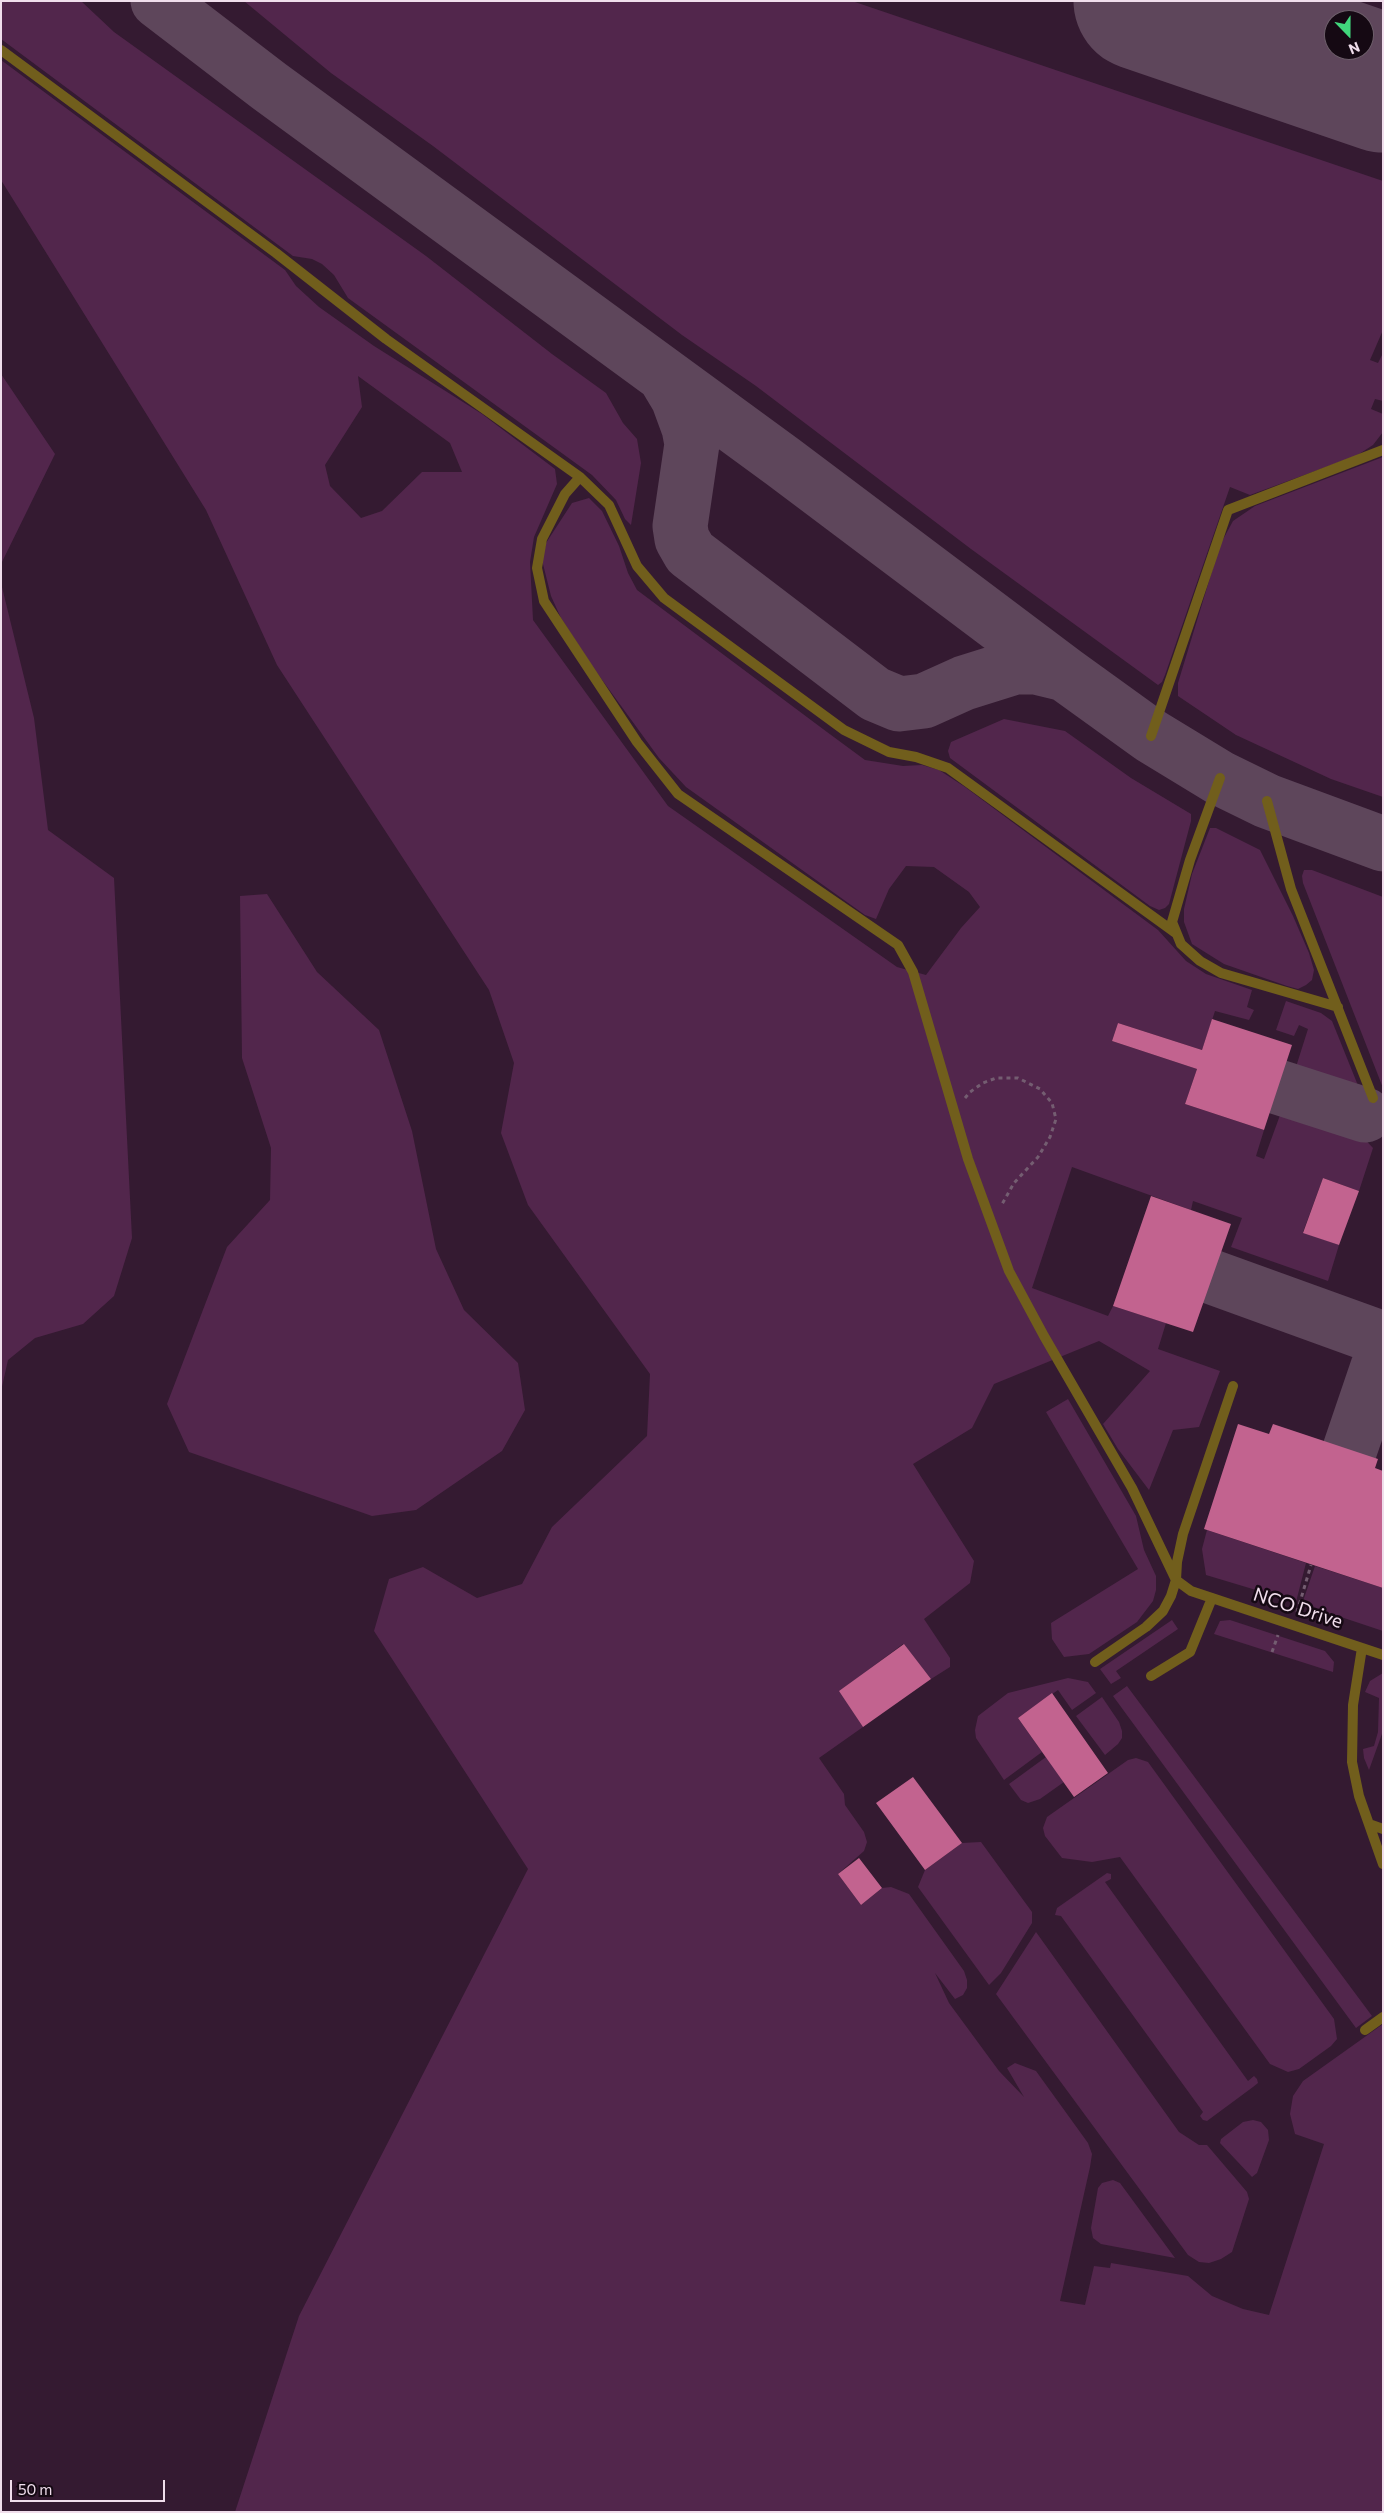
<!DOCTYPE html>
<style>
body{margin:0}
#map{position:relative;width:1384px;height:2513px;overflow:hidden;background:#341a31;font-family:Commissioner,sans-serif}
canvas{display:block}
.frame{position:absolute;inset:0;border:2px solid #f0deec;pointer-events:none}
.north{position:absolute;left:1324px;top:10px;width:50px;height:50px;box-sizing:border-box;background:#150913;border:1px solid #6d5e6a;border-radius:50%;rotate:158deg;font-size:14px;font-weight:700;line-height:20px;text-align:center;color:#f0deec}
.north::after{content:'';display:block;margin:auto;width:18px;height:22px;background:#41d77c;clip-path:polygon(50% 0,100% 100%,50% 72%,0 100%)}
.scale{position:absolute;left:10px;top:2480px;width:155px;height:22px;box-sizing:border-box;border:2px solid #f0deec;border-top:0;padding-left:6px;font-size:15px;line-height:18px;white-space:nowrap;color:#f0deec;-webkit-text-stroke:4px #150913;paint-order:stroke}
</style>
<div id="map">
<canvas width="1384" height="2513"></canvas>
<div class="frame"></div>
<div class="north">N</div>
<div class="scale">50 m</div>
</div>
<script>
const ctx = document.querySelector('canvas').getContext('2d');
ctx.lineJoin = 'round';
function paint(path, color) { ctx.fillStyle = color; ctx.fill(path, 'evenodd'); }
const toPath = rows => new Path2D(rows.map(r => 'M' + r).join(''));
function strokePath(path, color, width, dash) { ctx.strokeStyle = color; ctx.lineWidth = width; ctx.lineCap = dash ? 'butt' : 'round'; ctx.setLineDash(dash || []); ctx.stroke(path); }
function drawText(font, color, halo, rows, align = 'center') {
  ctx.font = font + ' Commissioner,sans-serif'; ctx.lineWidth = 5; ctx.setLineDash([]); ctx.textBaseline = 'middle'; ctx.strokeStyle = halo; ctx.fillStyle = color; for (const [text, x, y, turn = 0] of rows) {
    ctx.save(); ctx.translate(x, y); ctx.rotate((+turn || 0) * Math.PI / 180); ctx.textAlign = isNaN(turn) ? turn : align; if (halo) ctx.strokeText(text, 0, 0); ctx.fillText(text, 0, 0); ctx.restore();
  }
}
paint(toPath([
 [1,1,81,1,114,32,426,256,552,354,606,393,623,423,637,439,641,463,631,525,625,519,616,500,592,475,348,298,334,275,322,264,312,259,293,256,1,39],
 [244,1,852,1,1383,181,1383,330,1370,360,1378,363,1383,353,1383,401,1375,399,1371,409,1383,414,1383,432,1373,445,1356,456,1250,495,1230,487,1165,675,1162,682,1158,685,971,549,756,386,682,335,433,146,331,73],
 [1,60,285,270,296,286,319,307,374,346,482,414,555,469,557,484,534,537,530,562,533,620,668,806,897,967,926,975,961,928,980,907,969,892,934,867,906,866,889,889,876,919,865,915,686,787,659,758,592,666,561,618,551,596,542,560,546,543,572,503,589,498,602,511,619,546,628,573,637,590,827,732,865,760,903,766,922,765,939,770,965,787,1158,930,1186,961,1206,974,1252,990,1247,1007,1254,1010,1249,1020,1215,1011,1202,1050,1118,1023,1112,1041,1197,1069,1185,1104,1264,1130,1256,1156,1264,1159,1283,1107,1358,1132,1373,1148,1359,1191,1323,1178,1303,1232,1339,1245,1328,1281,1231,1247,1242,1218,1193,1201,1191,1210,1072,1167,1032,1288,1108,1316,1113,1306,1166,1323,1158,1349,1220,1371,1199,1427,1173,1430,1149,1490,1118,1449,1103,1424,1150,1371,1099,1341,994,1384,972,1428,913,1464,974,1561,970,1583,924,1619,950,1658,950,1667,931,1679,903,1644,840,1691,863,1727,819,1758,844,1794,845,1805,864,1832,867,1842,864,1851,838,1874,861,1905,882,1888,891,1887,909,1894,964,1971,967,1980,967,1988,963,1995,955,1999,935,1973,949,2003,999,2071,1024,2097,1007,2068,1015,2063,1036,2071,1088,2143,1092,2154,1090,2167,1060,2301,1085,2305,1094,2266,1110,2268,1111,2263,1188,2276,1212,2296,1243,2309,1269,2315,1324,2144,1295,2134,1290,2114,1293,2096,1303,2081,1383,2024,1383,2512,235,2512,299,2316,528,1869,374,1631,389,1579,423,1567,477,1598,522,1584,552,1527,647,1436,650,1374,528,1205,501,1133,514,1063,489,990,277,665,206,510,1,180],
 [358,376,450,443,462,472,422,472,382,511,361,518,330,486,325,465,362,407],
 [1,374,55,454,1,564],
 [1383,457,1383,797,1331,779,1236,735,1178,696,1178,683,1220,545,1233,521,1255,506],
 [1,583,34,718,48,830,114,878,132,1238,114,1296,83,1324,35,1338,8,1360,1,1391],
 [1004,719,1065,731,1131,778,1191,814,1191,821,1169,904,1165,908,1159,910,1150,906,950,758,948,751,951,742],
 [1210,828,1216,828,1260,850,1293,916,1309,953,1314,970,1312,980,1306,985,1298,989,1287,986,1224,964,1192,944,1184,922,1184,909,1192,874],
 [1304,870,1312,870,1383,897,1383,1088,1303,883,1302,876],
 [267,894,317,972,379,1030,412,1131,436,1249,464,1310,518,1363,525,1410,502,1451,416,1510,372,1516,189,1452,167,1404,227,1247,270,1200,271,1148,242,1058,240,896],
 [1286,1001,1321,1013,1332,1021,1357,1083,1356,1092,1295,1070,1308,1029,1299,1025,1294,1036,1276,1030],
 [1068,1399,1136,1516,1144,1550,1156,1576,1156,1590,1153,1601,1137,1622,1089,1654,1064,1657,1052,1639,1051,1623,1138,1569,1046,1412],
 [1207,1530,1306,1563,1296,1602,1206,1575,1202,1549],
 [1315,1566,1383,1588,1383,1631,1302,1604],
 [1172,1620,1178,1629,1116,1671,1121,1678,1111,1684,1100,1669],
 [1230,1620,1325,1651,1334,1662,1333,1672,1214,1634,1220,1621],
 [1383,1673,1383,1731,1369,1770,1364,1758,1363,1749,1374,1746,1378,1732,1379,1698,1365,1692,1370,1681],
 [1068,1678,1088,1682,1096,1693,1072,1710,1058,1690,1018,1718,1042,1752,1004,1780,976,1738,975,1730,978,1716,1008,1693],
 [1127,1686,1372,2016,1356,2028,1113,1696],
 [1102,1697,1119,1722,1122,1731,1122,1738,1118,1744,1105,1755,1076,1716],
 [1046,1757,1064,1782,1040,1799,1028,1803,1021,1800,1009,1784],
 [1136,1758,1148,1762,1334,2019,1337,2039,1331,2046,1299,2069,1288,2072,1270,2064,1120,1857,1092,1862,1062,1858,1045,1836,1043,1828,1047,1817,1128,1760],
 [981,1842,1032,1912,1032,1923,1001,1973,989,1985,918,1887,925,1870,962,1843],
 [1107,1873,1111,1874,1111,1879,1105,1882,1248,2081,1254,2076,1257,2079,1258,2083,1253,2087,1207,2121,1203,2120,1200,2116,1203,2112,1061,1916,1055,1915,1057,1908],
 [1036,1932,1179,2132,1199,2145,1207,2145,1247,2192,1249,2199,1232,2252,1221,2259,1209,2263,1199,2262,1188,2255,996,1994],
 [1253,2120,1261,2122,1268,2130,1269,2140,1257,2173,1252,2177,1220,2143,1221,2139,1243,2122],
 [1113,2180,1120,2183,1175,2258,1101,2244,1093,2238,1091,2228,1098,2188,1102,2183]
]), '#52264c');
strokePath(toPath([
 [158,1,269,86,783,462,1065,674,1151,736,1220,778,1267,801,1383,844],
 [666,378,678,398,689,428,692,444,680,526,682,539,690,553,875,694,899,704,924,701,964,683,1015,667,1036,667,1065,674],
 [1278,1087,1365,1115],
 [1212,1277,1383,1339],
 [1350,1449,1383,1352]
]), '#5e465b', 55);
strokePath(toPath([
 [1143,1,1383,83]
]), '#5e465b', 139);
paint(toPath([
 [1212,1019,1292,1045,1264,1130,1185,1104,1197,1069,1112,1041,1118,1023,1202,1050],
 [1323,1178,1359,1191,1339,1245,1303,1233],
 [1151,1196,1231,1224,1193,1332,1113,1306],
 [1238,1424,1269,1434,1273,1424,1378,1459,1375,1468,1383,1471,1383,1588,1204,1529],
 [904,1644,931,1679,863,1727,839,1691],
 [1052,1693,1108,1773,1074,1797,1018,1718],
 [913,1777,962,1843,925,1870,876,1803],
 [859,1858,882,1888,861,1905,838,1874]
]), '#c2638f');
strokePath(toPath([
 [965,1098,970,1092,983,1083,996,1078,1018,1078,1040,1089,1052,1103,1056,1119,1050,1137,1038,1157,1014,1183,1001,1206],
 [1297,1612,1311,1565],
 [1272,1652,1278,1635]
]), '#745d71', 3, [4, 4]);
strokePath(toPath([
 [1,50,276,253,386,339,580,477,609,505,637,566,664,598,844,730,889,752,916,757,948,768,1177,934],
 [580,477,565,494,542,539,537,568,544,601,637,742,678,794,898,945,913,972,968,1159,1009,1271,1044,1336,1132,1488,1176,1580,1191,1591,1383,1655],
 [1151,736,1228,510,1383,450],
 [1220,778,1190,860,1172,922,1181,944,1200,961,1221,973,1338,1007],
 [1267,801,1291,889,1373,1098],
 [1362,1648,1353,1705,1352,1762,1359,1796,1383,1864],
 [1095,1662,1146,1627,1163,1611,1171,1596,1176,1580,1177,1562,1183,1534,1233,1386],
 [1151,1676,1190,1652,1212,1598],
 [1369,1824,1383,1829],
 [1365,2030,1383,2017]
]), '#715e1c', 10);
drawText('19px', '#f0deec', '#150913', [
 ["NCO Drive",1298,1608,18]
]);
</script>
